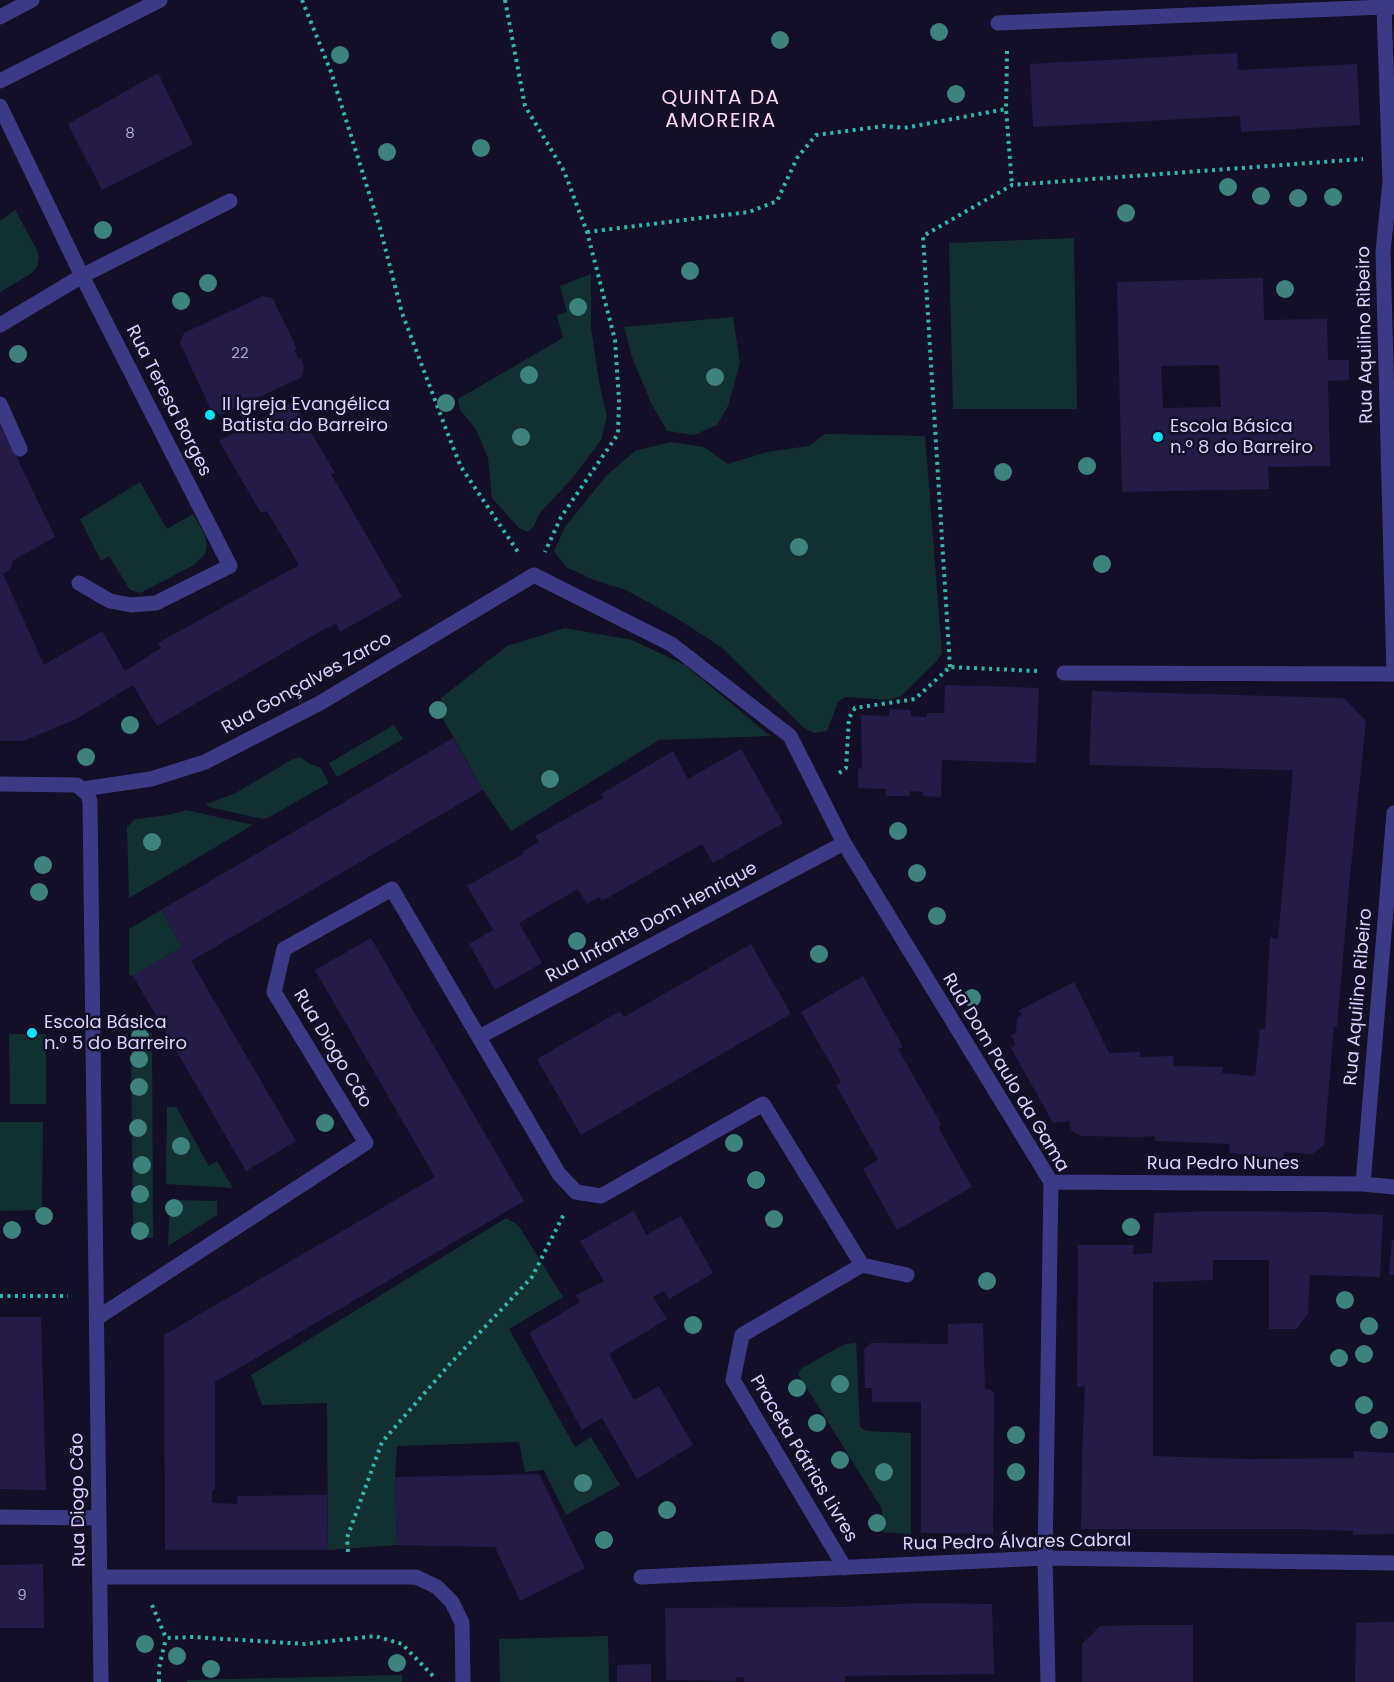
<!DOCTYPE html>
<meta charset="utf-8">
<style>
body{margin:0}
canvas{display:block;background:#130f26}
</style>
<canvas width="1394" height="1682"></canvas>
<script>
const ctx = document.querySelector('canvas').getContext('2d');
ctx.lineJoin = 'round';
function paint(path, color) { ctx.fillStyle = color; ctx.fill(path, 'evenodd'); }
const toPath = rows => new Path2D(rows.map(r => 'M' + r).join(''));
function strokePath(path, color, width, dash) { ctx.strokeStyle = color; ctx.lineWidth = width; ctx.lineCap = dash ? 'butt' : 'round'; ctx.setLineDash(dash || []); ctx.stroke(path); }
function drawText(font, color, halo, rows, align = 'center') {
  ctx.font = font + ' Poppins,sans-serif'; ctx.lineWidth = 5; ctx.setLineDash([]); ctx.textBaseline = 'middle'; ctx.strokeStyle = halo; ctx.fillStyle = color; for (const [text, x, y, turn = 0] of rows) {
    ctx.save(); ctx.translate(x, y); ctx.rotate((+turn || 0) * Math.PI / 180); ctx.textAlign = isNaN(turn) ? turn : align; if (halo) ctx.strokeText(text, 0, 0); ctx.fillText(text, 0, 0); ctx.restore();
  }
}
paint(toPath([
 [15,210,37,250,39,258,37,267,32,273,0,292,0,221],
 [1074,238,1077,409,953,409,949,243],
 [591,274,591,329,600,387,607,416,601,440,575,475,539,514,534,526,528,532,519,528,492,498,488,458,476,429,460,410,458,399,563,338,557,315,567,312,560,286],
 [733,317,740,363,728,406,717,425,694,435,667,431,651,403,632,357,624,327],
 [825,434,925,436,942,653,936,662,901,696,890,700,845,697,838,702,827,731,814,733,803,727,721,647,675,617,626,590,594,580,566,567,554,551,565,527,606,476,635,451,670,442,704,447,728,464,767,452,809,446],
 [140,482,167,529,193,514,205,535,207,545,205,554,194,565,140,593,130,590,109,556,101,561,80,519],
 [565,628,632,640,685,665,770,736,659,740,511,831,483,790,442,717,441,698,507,646],
 [394,725,403,739,337,777,329,763],
 [300,757,310,764,321,768,329,783,271,816,264,819,258,818,209,807,206,804,234,794,293,759],
 [186,810,253,825,129,898,127,827,135,819,169,815],
 [161,910,182,947,133,976,129,975,129,929],
 [131,1029,152,1033,153,1238,133,1238],
 [9,1034,46,1034,46,1104,10,1104],
 [167,1107,176,1107,209,1166,217,1161,233,1188,166,1184],
 [0,1122,43,1122,42,1210,0,1211],
 [170,1200,217,1201,217,1215,168,1246],
 [506,1218,518,1225,563,1297,509,1329,575,1447,591,1437,620,1485,566,1515,544,1470,525,1472,519,1442,397,1446,395,1477,397,1545,328,1550,327,1403,262,1405,251,1375],
 [856,1343,860,1427,866,1431,911,1433,911,1534,882,1532,882,1509,798,1374,802,1368,839,1347,846,1344],
 [608,1636,609,1682,500,1682,499,1639],
 [402,1675,402,1682,187,1682,187,1680]
]), '#12302f');
paint(toPath([
 [1237,53,1238,70,1357,64,1360,125,1241,132,1240,116,1033,127,1030,64],
 [158,73,193,144,102,190,68,124],
 [1263,278,1264,320,1327,319,1328,360,1349,360,1349,380,1328,381,1330,466,1268,467,1269,489,1122,492,1117,282],
 [1219,365,1221,407,1163,408,1161,366],
 [263,296,270,298,272,297,297,349,294,350,299,360,301,358,304,366,302,377,221,415,214,411,212,412,180,343,184,333],
 [293,402,335,473,331,474,402,597,340,632,336,624,321,631,157,726,133,685,78,718,24,741,0,741,0,422,55,537,12,561,12,566,8,571,3,574,44,665,102,631,125,671,161,648,158,643,299,565,267,511,261,513,219,441],
 [945,685,1039,688,1036,763,942,760,941,797,923,796,923,792,910,791,910,796,886,796,886,789,858,788,858,768,862,769,861,715,889,716,889,709,911,710,911,716,926,717,927,713,944,713],
 [1092,691,1344,698,1366,721,1350,876,1337,1027,1334,1026,1324,1145,1312,1154,1284,1152,1283,1159,1229,1153,1230,1144,1155,1141,1155,1136,1139,1137,1081,1136,1071,1130,1069,1121,1053,1123,1011,1048,1016,1045,1011,1035,1016,1033,1017,1019,1022,1014,1018,1011,1074,982,1109,1053,1140,1052,1139,1057,1174,1056,1173,1066,1223,1067,1222,1073,1255,1076,1260,1029,1265,1029,1270,937,1278,939,1293,770,1089,765],
 [453,738,483,790,191,961,296,1141,246,1171,133,976,182,947,161,910],
 [741,749,783,823,713,863,702,844,602,901,599,897,587,904,578,889,519,923,542,963,495,990,469,944,493,930,467,886,523,854,522,852,539,842,535,836,603,798,601,794,673,751,688,779],
 [371,938,524,1201,215,1382,215,1490,212,1490,212,1503,238,1504,237,1496,327,1495,328,1550,165,1550,164,1335,435,1177,315,970],
 [751,944,791,1014,581,1135,537,1059,620,1011,624,1017],
 [863,976,903,1047,898,1049,941,1124,938,1127,972,1187,897,1230,863,1169,878,1160,836,1085,841,1082,801,1012],
 [634,1211,646,1235,681,1216,713,1273,669,1299,664,1291,653,1297,667,1319,609,1354,634,1400,659,1386,693,1445,637,1479,602,1418,582,1430,529,1333,580,1302,576,1295,604,1281,580,1241],
 [1214,1211,1325,1212,1383,1215,1380,1277,1310,1275,1308,1313,1297,1329,1269,1329,1269,1260,1213,1260,1213,1280,1153,1282,1153,1456,1249,1459,1353,1458,1354,1451,1394,1453,1394,1534,1353,1535,1353,1531,1300,1529,1081,1529,1082,1458,1085,1386,1077,1387,1078,1245,1134,1245,1133,1255,1152,1253,1154,1213],
 [1392,1240,1394,1240,1394,1275,1389,1274],
 [0,1317,41,1317,46,1490,0,1489],
 [983,1323,985,1389,992,1390,994,1395,993,1534,921,1533,921,1402,872,1402,872,1388,865,1388,864,1349,871,1343,948,1344,948,1324],
 [539,1474,585,1568,520,1601,495,1547,397,1545,395,1477],
 [43,1564,44,1628,0,1628,0,1565],
 [920,1603,992,1604,994,1674,845,1676,845,1682,744,1682,744,1678,736,1677,736,1681,666,1680,665,1608,846,1607],
 [1394,1622,1394,1682,1355,1682,1356,1623],
 [1138,1625,1193,1625,1193,1682,1082,1682,1082,1644,1100,1626],
 [651,1664,651,1682,617,1682,617,1665]
]), '#241b47');
strokePath(toPath([
 [302,0,331,72,380,228,402,313,449,437,461,467,518,552],
 [505,0,525,106,564,171,587,232,615,340,619,400,618,434,561,517,545,552],
 [1007,51,1006,109,1012,185],
 [587,232,749,212,777,201,797,158,816,135,885,126,904,128,1006,109],
 [950,667,923,236,1012,185,1363,159],
 [839,773,846,768,849,718,855,708,915,699,950,667,1037,671],
 [0,1296,68,1296],
 [348,1552,347,1538,382,1442,449,1365,532,1277,564,1214],
 [152,1605,166,1638,193,1637,305,1644,375,1636,402,1644,436,1679],
 [159,1682,159,1668,166,1638]
]), '#2fb8b0', 4, [3, 4.5]);
strokePath(toPath([
 [1394,7,1384,7,1390,182,1383,252,1394,673],
 [0,17,32,0],
 [998,23,1384,7],
 [0,81,160,0],
 [0,106,82,276,230,566,156,603,131,605,110,601,79,583],
 [0,325,82,276,230,201],
 [0,404,20,449],
 [1064,673,1394,674],
 [0,784,77,785,88,795,90,802,101,1682],
 [83,789,151,779,205,762,320,703,534,575,671,644,790,736,844,843,1051,1182,1045,1558,1048,1682],
 [479,1037,844,843],
 [1051,1182,1363,1184,1394,1187],
 [1363,1184,1394,813],
 [862,1265,907,1275],
 [97,1318,366,1143,274,992,284,949,392,889,559,1174,576,1192,601,1196,763,1104,862,1265,742,1335,733,1380,845,1568],
 [0,1517,99,1518],
 [100,1577,416,1577,437,1587,452,1602,462,1623,463,1682],
 [641,1577,1045,1558,1394,1563]
]), '#3d3a85', 15);
ctx.fillStyle = '#3d827b';
for (const [x, y] of [
 [939,32],
 [780,40],
 [340,55],
 [956,94],
 [481,148],
 [387,152],
 [1228,187],
 [1261,196],
 [1333,197],
 [1298,198],
 [1126,213],
 [103,230],
 [690,271],
 [208,283],
 [1285,289],
 [181,301],
 [578,307],
 [18,354],
 [529,375],
 [715,377],
 [446,403],
 [521,437],
 [1087,466],
 [1003,472],
 [799,547],
 [1102,564],
 [438,710],
 [130,725],
 [86,757],
 [550,779],
 [898,831],
 [152,842],
 [43,865],
 [917,873],
 [39,892],
 [937,916],
 [577,941],
 [819,954],
 [972,998],
 [140,1037],
 [139,1059],
 [139,1087],
 [325,1123],
 [138,1128],
 [734,1143],
 [181,1146],
 [142,1165],
 [756,1180],
 [140,1194],
 [174,1208],
 [44,1216],
 [774,1219],
 [1131,1227],
 [12,1230],
 [140,1231],
 [987,1281],
 [1345,1300],
 [693,1325],
 [1369,1326],
 [1364,1354],
 [1339,1358],
 [840,1384],
 [797,1388],
 [1364,1405],
 [817,1423],
 [1379,1430],
 [1016,1435],
 [840,1460],
 [884,1472],
 [1016,1472],
 [583,1483],
 [667,1510],
 [877,1523],
 [604,1540],
 [145,1644],
 [177,1656],
 [397,1663],
 [211,1669]
]) { ctx.beginPath(); ctx.arc(x, y, 9, 0, 2 * Math.PI); ctx.fill(); }
for (const [x, y, r, color] of [
 [210,415,6,"#00e5ff"],
 [1158,437,6,"#00e5ff"],
 [32,1033,6,"#00e5ff"]
]) { const dot = new Path2D(); dot.arc(x, y, r, 0, 2 * Math.PI); ctx.fillStyle = color; ctx.fill(dot); strokePath(dot, '#130f26', 2); }
drawText('15px', '#aca6d1', null, [
 ["8",130,134],
 ["22",240,354],
 ["9",22,1596]
]);
drawText('18px', '#d9d4ff', '#130f26', [
 ["Rua Aquilino Ribeiro",1366,335,-91],
 ["Rua Teresa Borges",168,401,63],
 ["Rua Gonçalves Zarco",307,684,-29],
 ["Rua Infante Dom Henrique",652,923,-28],
 ["Rua Aquilino Ribeiro",1359,997,-85],
 ["Rua Diogo Cão",332,1049,59],
 ["Rua Dom Paulo da Gama",1005,1073,59],
 ["Rua Pedro Nunes",1223,1164],
 ["Praceta Pátrias Livres",803,1459,59],
 ["Rua Diogo Cão",79,1500,-91],
 ["Rua Pedro Álvares Cabral",1017,1543,-1]
]);
drawText('18px', '#d9d4ff', '#130f26', [
 ["II Igreja Evangélica",222,405],
 ["Batista do Barreiro",222,426],
 ["Escola Básica",1170,427],
 ["n.º 8 do Barreiro",1170,448],
 ["Escola Básica",44,1023],
 ["n.º 5 do Barreiro",44,1044]
], 'left');
ctx.letterSpacing = '1.5px';
drawText('20px', '#ffd6f0', '#130f26', [
 ["QUINTA DA",721,99],
 ["AMOREIRA",721,122]
]);
ctx.letterSpacing = '0px';
</script>
